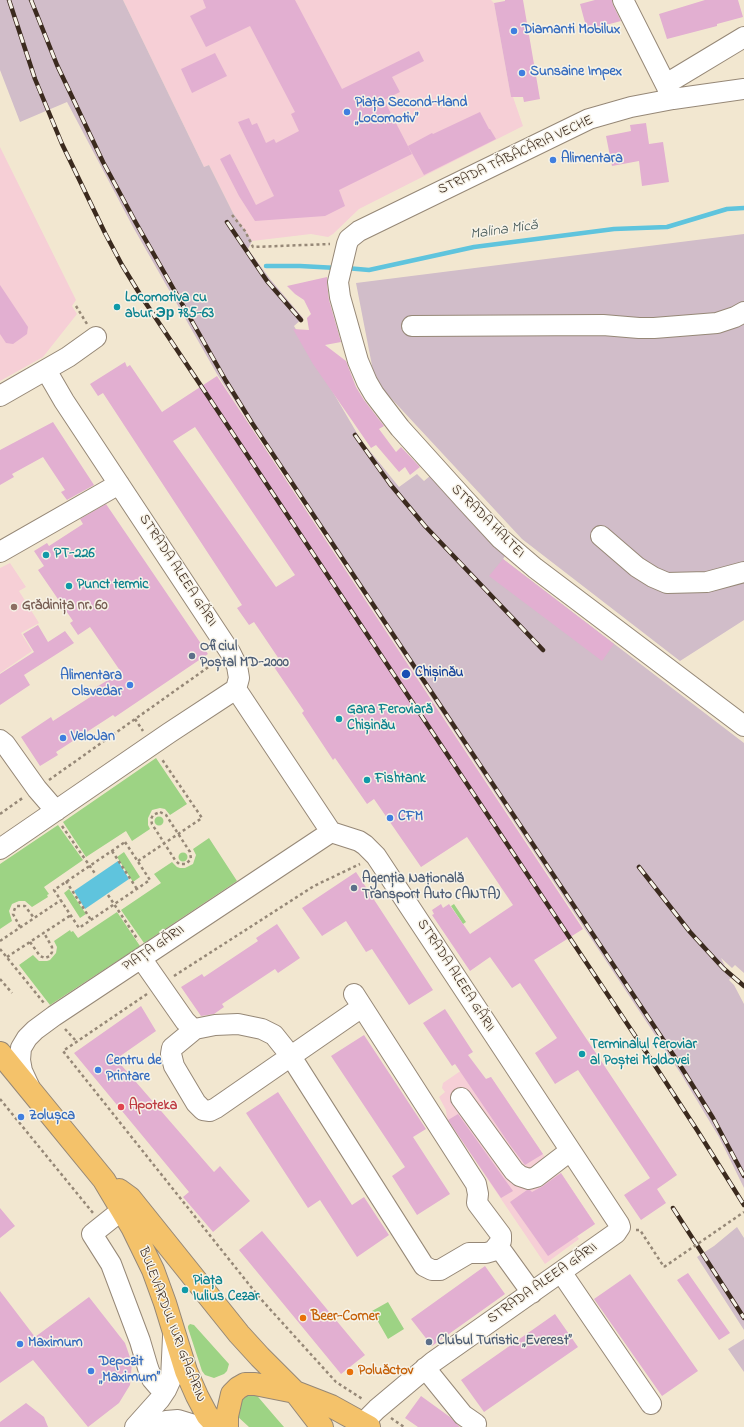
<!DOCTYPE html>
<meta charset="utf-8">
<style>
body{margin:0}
canvas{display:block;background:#f2e7d0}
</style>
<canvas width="744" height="1427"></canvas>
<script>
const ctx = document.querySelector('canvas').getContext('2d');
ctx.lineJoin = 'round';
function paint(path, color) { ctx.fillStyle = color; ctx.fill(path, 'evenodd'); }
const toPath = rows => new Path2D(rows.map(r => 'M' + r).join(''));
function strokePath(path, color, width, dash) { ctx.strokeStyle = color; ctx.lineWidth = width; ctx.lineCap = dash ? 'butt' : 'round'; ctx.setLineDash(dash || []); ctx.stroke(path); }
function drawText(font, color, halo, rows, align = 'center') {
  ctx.font = font + ' "Indie Flower",sans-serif'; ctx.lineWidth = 3; ctx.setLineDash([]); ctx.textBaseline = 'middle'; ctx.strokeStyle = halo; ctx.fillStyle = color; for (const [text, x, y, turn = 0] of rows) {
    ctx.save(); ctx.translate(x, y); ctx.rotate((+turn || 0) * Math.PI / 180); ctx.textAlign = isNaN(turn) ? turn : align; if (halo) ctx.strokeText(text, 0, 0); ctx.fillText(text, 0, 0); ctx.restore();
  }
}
paint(toPath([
 [123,0,491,0,494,3,511,97,513,97,523,126,359,209,333,234,328,237,311,234,252,241,233,213,209,165,204,167],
 [0,147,76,300,72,306,77,314,43,357,0,381],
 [10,563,26,587,19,591,39,623,21,633,32,651,0,673,0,568],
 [462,1070,486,1079,491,1077,557,1175,561,1173,595,1224,577,1236,579,1239,545,1264,447,1119,446,1110,439,1097,445,1092,442,1088,443,1083]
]), '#f6cfd6');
paint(toPath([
 [0,0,123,0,204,167,209,165,233,213,252,241,248,249,270,279,303,318,294,326,361,440,399,487,417,474,424,481,430,476,505,556,503,559,744,743,744,973,735,965,732,968,721,958,731,978,729,980,734,985,744,1004,744,1188,719,1137,681,1074,217,374,133,227,67,102,20,122,0,70],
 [744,234,744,620,680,661,522,539,375,381,356,283],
 [737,1227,744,1238,744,1330,697,1257,714,1246],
 [744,1339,744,1372,728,1349]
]), '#d1bdc9');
paint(toPath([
 [156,758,187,804,170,815,165,809,160,808,152,810,148,818,148,825,150,829,132,841,126,831,86,857,63,822],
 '154.5 821a4.5 4.5 0 1 1 9 0a4.5 4.5 0 1 1-9 0Z',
 [58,825,83,860,44,887,49,894,47,895,48,897,32,907,25,901,19,901,12,904,9,911,12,921,0,929,0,864],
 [209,838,237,881,144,943,121,910,161,883,154,874,172,862,177,867,180,868,185,868,193,864,196,855,193,849],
 [124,852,140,877,133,882,117,857],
 '178.5 857a4.5 4.5 0 1 1 9 0a4.5 4.5 0 1 1-9 0Z',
 [69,889,86,914,80,918,64,893],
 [454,904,466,922,463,924,451,906],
 [117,912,140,946,50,1005,19,965,33,955,39,961,47,961,50,960,56,953,57,947,54,941,70,930,71,932,73,931,78,938],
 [388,1302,404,1329,388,1339,372,1311],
 [190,1324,194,1325,229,1364,227,1371,224,1374,214,1378,205,1375,202,1371,188,1328,188,1326],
 [253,1391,277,1419,284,1427,249,1427,237,1416,234,1402]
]), '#9dd384');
paint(toPath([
 [118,861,129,879,85,909,74,891]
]), '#5fc4dd');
strokePath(toPath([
 [266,266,300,266,337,268],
 [346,268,369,270,474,247,614,229,667,227,727,209,744,208]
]), '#5fc4dd', 4.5);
paint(toPath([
 [203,0,295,0,342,89,419,51,424,61,392,77,400,92,384,100,412,154,339,190,345,206,325,216,255,221,239,196,220,159,230,154,256,205,274,196,238,122,249,118,252,125,257,123,266,143,274,139,276,143,299,131,291,114,295,112,250,26,206,47,190,16,206,8],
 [505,0,523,0,540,99,524,102,523,97,511,97,494,3,505,1],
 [595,0,612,0,613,5,621,21,587,30,580,4],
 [705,0,738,0,743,17,717,24,717,26,667,39,659,14],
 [215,53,227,76,192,93,181,69],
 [480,112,489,129,490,129,496,139,424,175,408,146,432,133,433,134],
 [646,123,649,144,663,142,669,182,642,186,639,161,612,166,606,136,631,131,630,125],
 [327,277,327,284,329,300,341,342,325,345,346,361,356,387,364,400,384,426,379,429,396,452,401,447,420,467,410,475,405,467,399,472,376,445,371,448,313,364,293,329,309,330,307,318,311,314,304,300,295,294,287,286],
 [0,285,28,327,27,334,13,344,6,343,0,334],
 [125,362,127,367,130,365,162,412,217,376,583,929,534,960,677,1175,657,1189,666,1203,641,1220,624,1195,650,1178,578,1070,555,1084,535,1053,557,1038,520,983,512,988,490,957,470,971,432,915,434,914,432,910,441,904,443,908,449,904,470,934,513,905,467,837,421,867,374,799,367,804,335,758,333,760,302,713,304,711,272,664,279,659,254,622,249,625,237,608,242,605,103,393,98,396,90,384],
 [195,427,295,575,276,587,173,441],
 [53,422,94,485,67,500,61,492,65,490,43,457,12,474,14,477,0,485,0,450],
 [106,504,208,654,115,717,113,715,56,752,58,755,40,766,21,737,51,717,53,721,98,692,95,688,121,672,90,627,78,635,70,623,73,621,38,570,44,566,34,551,47,543,49,546,83,524,80,519],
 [503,559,614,644,602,661,489,576],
 [38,625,48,642,65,631,74,643,24,675,30,685,0,705,0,674,34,652,23,634],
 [356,872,433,990,409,1005,372,949,366,952,346,921,322,936,302,908],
 [277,924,300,958,278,973,275,969,222,1004,224,1007,214,1014,201,1016,181,987,202,974,204,977,258,941,256,938],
 [141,1006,156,1031,116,1059,214,1172,220,1166,250,1201,213,1232,183,1197,189,1192,74,1053],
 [445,1009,473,1052,468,1055,486,1079,491,1077,543,1154,525,1165,510,1145,455,1064,452,1066,423,1023],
 [364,1035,426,1129,413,1137,450,1194,417,1215,392,1176,405,1167,331,1056],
 [278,1092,352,1205,364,1197,389,1235,357,1257,320,1200,308,1208,246,1113],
 [458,1114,513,1191,501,1198,448,1120],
 [561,1173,595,1224,548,1256,510,1202,527,1190,530,1190,532,1192,543,1186],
 [0,1208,15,1226,0,1238],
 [262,1231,365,1355,341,1374,239,1250],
 [485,1266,505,1294,432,1346,411,1319],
 [688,1273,730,1333,719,1340,677,1280],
 [630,1274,698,1371,662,1396,594,1299],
 [0,1291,35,1337,89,1297,125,1343,132,1363,130,1385,119,1403,88,1427,33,1360,0,1383],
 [555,1314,578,1347,484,1412,461,1380],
 [421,1396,450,1417,460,1427,418,1427,405,1418],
 [26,1403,44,1417,48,1427,0,1427,0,1422]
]), '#e2afd1');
const minor = toPath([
 [623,0,673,99],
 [666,84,744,37],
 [744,89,673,99,631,107,589,119,359,231,349,239,347,244,338,282,340,297,358,361,367,382,374,394,400,428,465,500,501,539,535,568,744,726],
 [412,326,603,325,639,328,654,328,717,323,735,317,744,312],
 [46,370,64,401,230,652,237,666,239,678,236,689,331,832,359,841,365,845,376,856,619,1224,620,1227,616,1233,433,1362,377,1409,363,1423],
 [0,396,68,357,96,337],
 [601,536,637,567,653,577,667,583,707,582,744,572],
 [0,552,119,484],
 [0,740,5,744,37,789,56,811],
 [0,849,169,733,236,689],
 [141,958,185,1021,190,1026,195,1029,215,1025,238,1024,262,1029,274,1035,290,1055,424,1266,432,1270,440,1270,469,1253,486,1253,493,1251,501,1241,501,1235,477,1203,478,1194,476,1184,354,994],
 [195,1029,172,1048,171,1054,174,1066,196,1103,203,1110,210,1111,216,1108,362,1007],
 [29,1086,22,1071,20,1060,21,1048,27,1038,35,1030,54,1016,331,832],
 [461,1098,514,1171,520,1176,529,1179,536,1177,570,1151],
 [122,1210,92,1234,111,1264,140,1341,148,1368,152,1379,158,1386,166,1390],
 [498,1246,532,1293],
 [561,1272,651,1404],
 [425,1368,463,1415,476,1424],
 [135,1427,160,1399,166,1390,171,1379,173,1337],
 [146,1427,166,1421,178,1420,201,1427]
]);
const major = toPath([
 [0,1053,104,1180,132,1227,153,1270,165,1303,186,1371,197,1396,207,1415,218,1427],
 [119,1190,130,1198,239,1334,260,1357,295,1392,322,1427],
 [227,1427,227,1416,232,1394,238,1388,245,1384,255,1384,295,1392,331,1406,369,1427]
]);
strokePath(minor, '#968877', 22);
strokePath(major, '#968877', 24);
strokePath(toPath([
 [232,215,245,231,253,247,330,244],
 [76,306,87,324],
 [135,719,143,731],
 [49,780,217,661],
 [160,812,166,815,190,852,191,859,186,864,179,864,175,860,152,824,151,819,153,815,160,812],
 [0,814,24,797],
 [62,826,96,875],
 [125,842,150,880,79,928,54,890,125,842],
 [112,851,137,889],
 [138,861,202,818,161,758],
 [66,881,91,920],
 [108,895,138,940],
 [20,927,13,914,15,908,17,906,25,906,34,918],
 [0,941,61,900],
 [30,942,40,956,45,958,50,956,52,952,52,947,44,933],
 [0,949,44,1003],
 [7,957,71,915],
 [174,976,314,886,360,864],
 [0,979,12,993],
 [147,994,63,1051,259,1297,336,1382,364,1400],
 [65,1029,77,1042],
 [0,1099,93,1213],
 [636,1230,640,1230,664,1267],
 [391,1418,404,1427]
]), '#968877', 2.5, [3, 3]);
strokePath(minor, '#fff', 20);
strokePath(major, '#f4c26a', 22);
const rail = toPath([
 [9,0,35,79,62,144,105,233,122,265,141,296,650,1058,697,1130,744,1205],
 [31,0,57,65,103,162,136,223,226,381,252,423,678,1062,713,1118,744,1176],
 [227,222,267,281,301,320],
 [355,435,390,484,425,526,543,650],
 [639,867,690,932,723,968,744,986],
 [673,1208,744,1318]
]);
strokePath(rail, '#3b2a1e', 4.5);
strokePath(rail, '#f7f3e8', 3, [9]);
strokePath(toPath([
 [664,1267,744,1212]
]), '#968877', 2.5, [3, 3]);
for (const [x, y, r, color] of [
 [514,31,4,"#3f7fe0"],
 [522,73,4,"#3f7fe0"],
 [347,112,4,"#3f7fe0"],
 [553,160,4,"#3f7fe0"],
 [117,307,4,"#0f9aa8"],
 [46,555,4,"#0f9aa8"],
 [69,586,4,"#0f9aa8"],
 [14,607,4,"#8d6e63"],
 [192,656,4,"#5c6f8a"],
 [406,674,5,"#1a4fb4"],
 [130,685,4,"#3f7fe0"],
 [339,719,4,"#0f9aa8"],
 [63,738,4,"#3f7fe0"],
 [367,780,4,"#0f9aa8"],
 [390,818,4,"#3f7fe0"],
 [354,888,4,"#5c6f8a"],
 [582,1054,4,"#0f9aa8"],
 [98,1070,4,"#3f7fe0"],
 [121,1107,4,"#e0444e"],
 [21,1117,4,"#3f7fe0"],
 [185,1290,4,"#0f9aa8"],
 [303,1318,4,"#e8710a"],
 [429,1342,4,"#5c6f8a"],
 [20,1344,4,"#3f7fe0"],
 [91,1371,4,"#3f7fe0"],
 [350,1372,4,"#e8710a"]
]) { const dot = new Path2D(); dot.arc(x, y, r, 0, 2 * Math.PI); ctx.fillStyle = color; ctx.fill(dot); strokePath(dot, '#f7f3e8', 1.5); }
drawText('bold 14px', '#366cbe', '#f7f3e8', [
 ["Diamanti Mobilux",522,31],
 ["Sunsaine Impex",530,73],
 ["Piața Second-Hand",355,104],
 ["„Locomotiv”",355,120],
 ["Alimentara",561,160],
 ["Alimentara",122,677,"right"],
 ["Olsvedar",122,693,"right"],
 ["VeloJan",71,738],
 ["CFM",398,818],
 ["Centru de",106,1062],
 ["Printare",106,1078],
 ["Zolușca",29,1117],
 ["Maximum",28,1344],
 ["Depozit",99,1363],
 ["„Maximum”",99,1379]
], 'left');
drawText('14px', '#3b2a1e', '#f7f3e8', [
 ["STRADA TĂBĂCĂRIA VECHE",516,156,-25],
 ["STRADA HALTEI",487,522,45],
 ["STRADA ALEEA GĂRII",177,571,57],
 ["PIAȚA GĂRII",154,949,-34],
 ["STRADA ALEEA GĂRII",455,976,57],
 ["STRADA ALEEA GĂRII",543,1284,-35],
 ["BULEVARDUL IURI GAGARIN",171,1325,69]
]);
drawText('bold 14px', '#0d838f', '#f7f3e8', [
 ["Locomotiva cu",125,299],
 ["abur Эр 785-63",125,315],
 ["PT-226",54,555],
 ["Punct termic",77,586],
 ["Gara Feroviară",347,711],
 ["Chișinău",347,727],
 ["Fishtank",375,780],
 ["Terminalul feroviar",590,1046],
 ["al Poștei Moldovei",590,1062],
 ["Piața",193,1282],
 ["Iulius Cezar",193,1298]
], 'left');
drawText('bold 14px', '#785e54', '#f7f3e8', [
 ["Grădinița nr. 60",22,607]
], 'left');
drawText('bold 14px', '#4e5e75', '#f7f3e8', [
 ["Oficiul",200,648],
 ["Poștal MD-2000",200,664],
 ["Agenția Națională",362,880],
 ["Transport Auto (ANTA)",362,896],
 ["Clubul Turistic „Everest”",437,1342]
], 'left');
drawText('bold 14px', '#164399', '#f7f3e8', [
 ["Chișinău",415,674]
], 'left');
drawText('bold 14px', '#be3a42', '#f7f3e8', [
 ["Apoteka",129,1107]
], 'left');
drawText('bold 14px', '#c56008', '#f7f3e8', [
 ["Beer-Corner",311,1318],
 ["Poluăctov",358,1372]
], 'left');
drawText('italic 15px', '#465857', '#f7f3e8', [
 ["Malina Mică",504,231,-8]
]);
</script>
